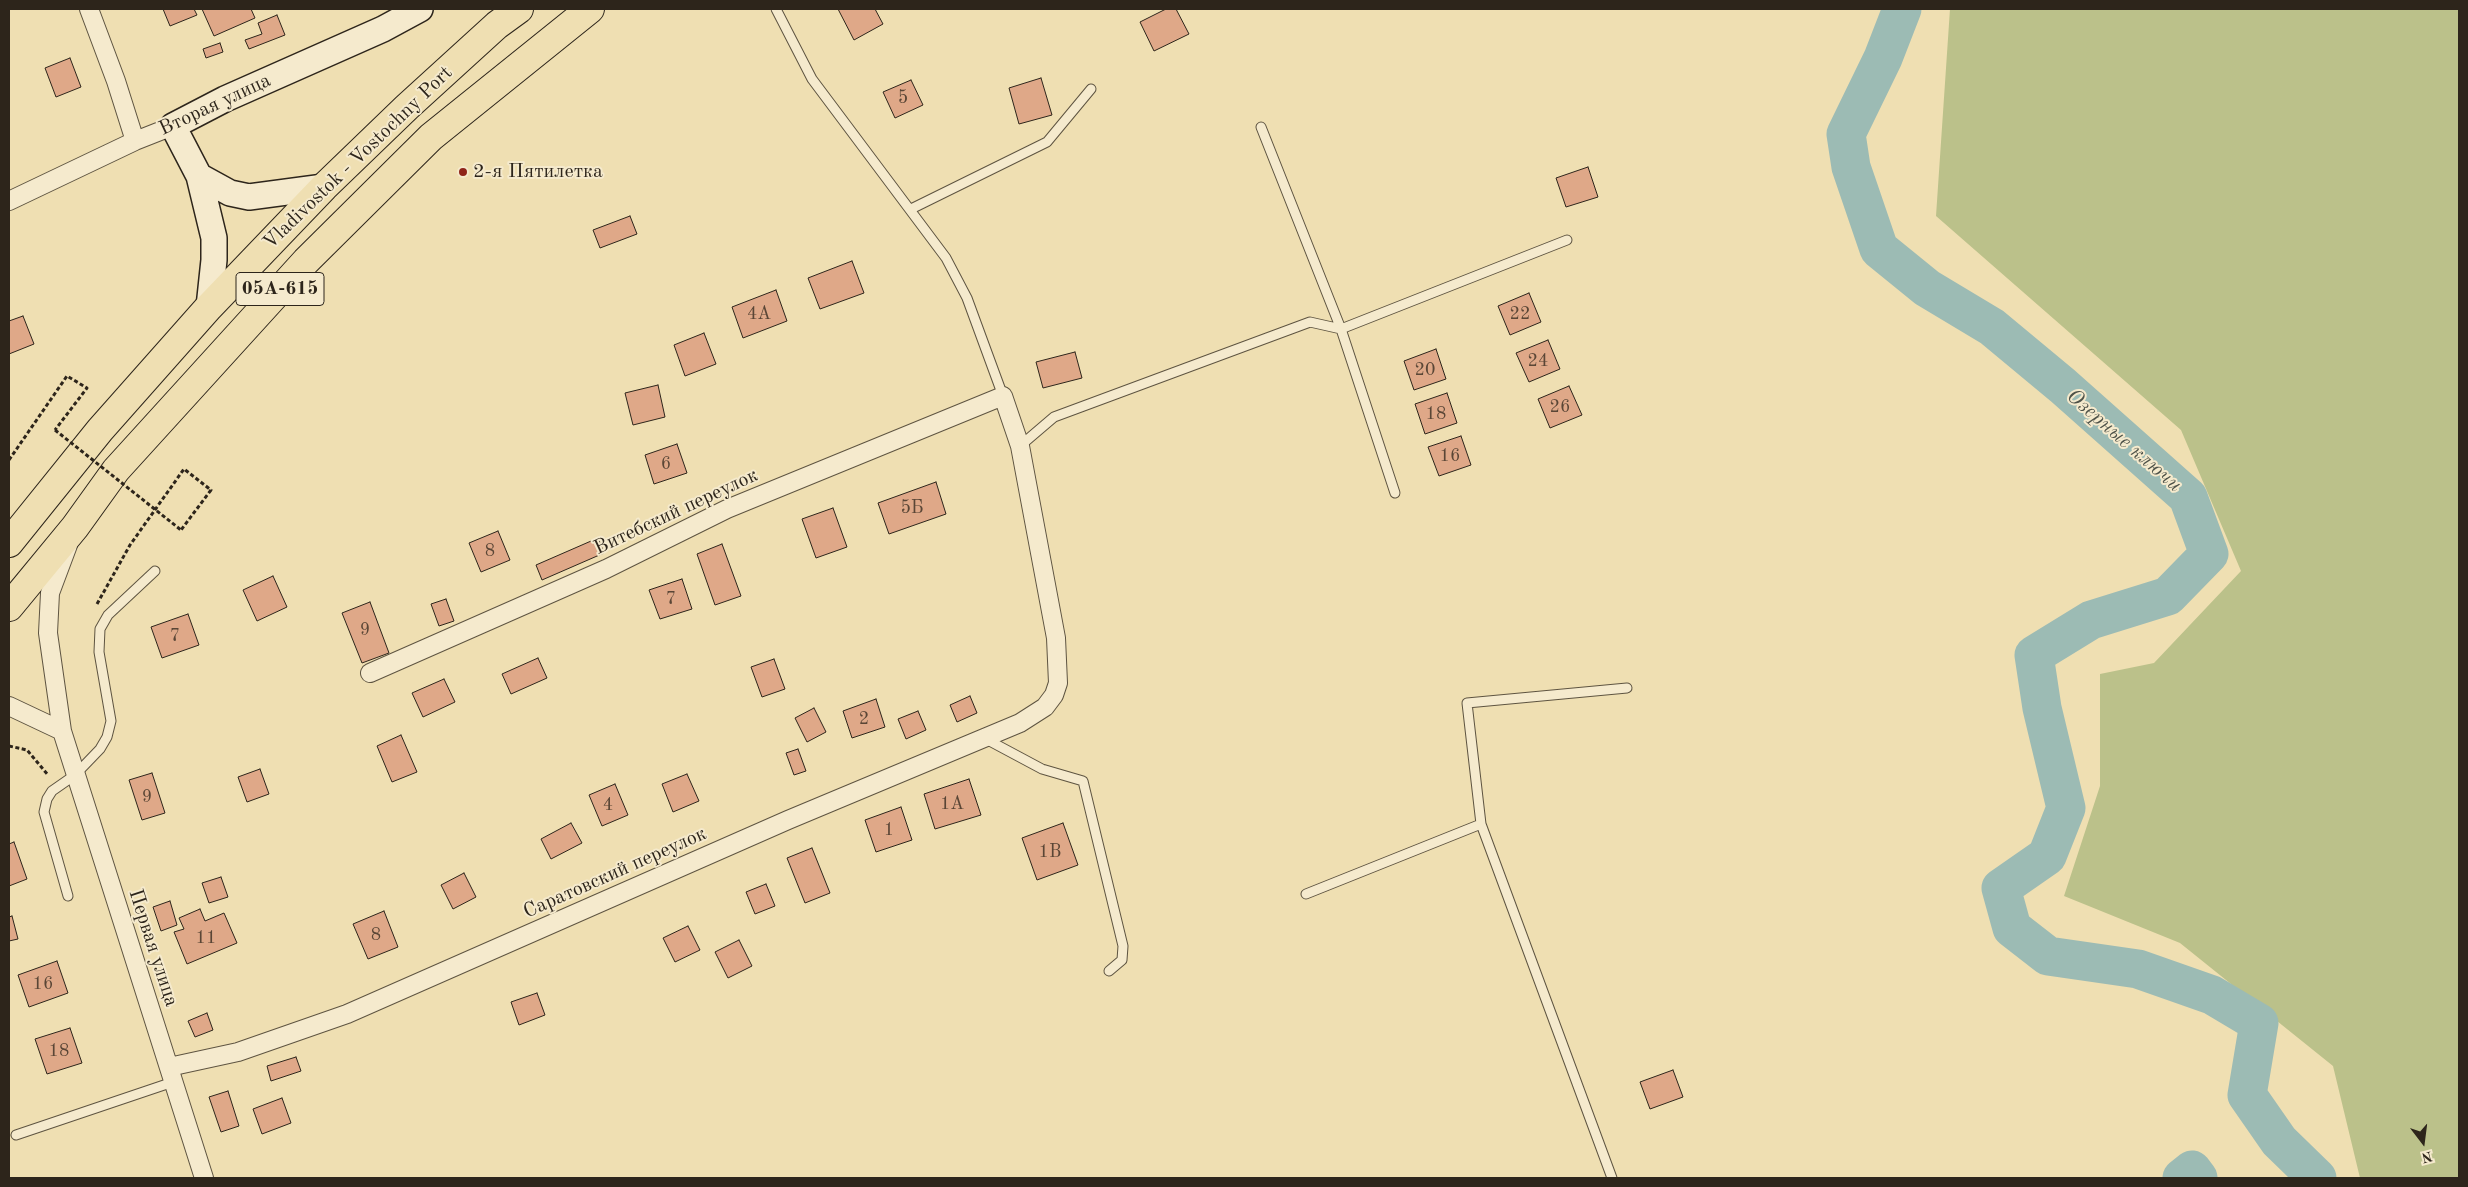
<!DOCTYPE html>
<meta charset="utf-8">
<style>
body{margin:0}
#map{position:relative;width:2468px;height:1187px;overflow:hidden;background:#efdfb2;font-family:"Old Standard TT",serif}
canvas{display:block}
.frame{position:absolute;inset:0;border:10px solid #2d251b;pointer-events:none}
.north{position:absolute;left:2398px;top:1117px;width:50px;height:50px;-webkit-text-stroke:4px #f5eacd;paint-order:stroke;rotate:165deg;font-size:14px;font-weight:700;line-height:20px;text-align:center;color:#2d251b}
.north::after{content:'';display:block;margin:auto;width:18px;height:22px;background:#2d251b;clip-path:polygon(50% 0,100% 100%,50% 72%,0 100%)}
</style>
<div id="map">
<canvas width="2468" height="1187"></canvas>
<div class="frame"></div>
<div class="north">N</div>
</div>
<script>
const ctx = document.querySelector('canvas').getContext('2d');
ctx.lineJoin = 'round';
function paint(path, color) { ctx.fillStyle = color; ctx.fill(path, 'evenodd'); }
const toPath = rows => new Path2D(rows.map(r => 'M' + r).join(''));
function strokePath(path, color, width, dash) { ctx.strokeStyle = color; ctx.lineWidth = width; ctx.lineCap = dash ? 'butt' : 'round'; ctx.setLineDash(dash || []); ctx.stroke(path); }
function drawText(font, color, halo, rows, align = 'center') {
  ctx.font = font + ' "Old Standard TT",serif'; ctx.lineWidth = 4; ctx.setLineDash([]); ctx.textBaseline = 'middle'; ctx.strokeStyle = halo; ctx.fillStyle = color; for (const [text, x, y, turn = 0] of rows) {
    ctx.save(); ctx.translate(x, y); ctx.rotate((+turn || 0) * Math.PI / 180); ctx.textAlign = isNaN(turn) ? turn : align; if (halo) ctx.strokeText(text, 0, 0); ctx.fillText(text, 0, 0); ctx.restore();
  }
}
paint(toPath([
 [1950,9,2459,9,2459,1178,2360,1178,2333,1066,2180,943,2064,896,2100,786,2100,674,2154,663,2241,571,2181,430,1936,216]
]), '#bbc18a');
strokePath(toPath([
 [1902,9,1883,58,1846,134,1851,167,1879,249,1927,288,1992,327,2063,386,2188,497,2209,554,2168,596,2091,620,2034,655,2042,708,2066,808,2047,856,2001,888,2012,928,2048,956,2138,969,2212,995,2259,1023,2247,1095,2279,1141,2317,1178],
 [2182,1178,2192,1170,2198,1178]
]), '#9cbbb4', 39);
const building = toPath([
 [163,9,194,9,197,15,170,26,163,9],
 [202,9,251,9,255,18,214,36,202,9],
 [838,9,875,9,883,24,854,40,838,9],
 [1166,9,1176,9,1189,34,1154,51,1140,22,1166,9],
 [277,15,285,35,249,49,245,40,262,34,258,23,277,15],
 [220,43,223,52,206,58,203,49,220,43],
 [70,58,81,87,56,97,45,68,70,58],
 [1041,78,1052,115,1019,124,1009,88,1041,78],
 [911,80,923,105,895,118,883,92,911,80],
 [1588,167,1598,197,1566,207,1556,178,1588,167],
 [630,216,637,234,600,248,593,230,630,216],
 [852,261,864,293,820,309,808,278,852,261],
 [776,290,787,321,743,338,732,307,776,290],
 [1529,293,1541,322,1510,335,1498,306,1529,293],
 [23,316,34,344,9,354,9,321,23,316],
 [704,333,716,364,685,376,674,345,704,333],
 [1548,340,1560,369,1529,382,1516,353,1548,340],
 [1436,349,1446,379,1414,390,1404,361,1436,349],
 [1075,352,1082,378,1043,388,1036,362,1075,352],
 [658,385,665,417,633,425,625,393,658,385],
 [1569,386,1582,415,1550,428,1538,399,1569,386],
 [1447,393,1457,423,1425,434,1415,404,1447,393],
 [1461,436,1471,465,1439,476,1428,447,1461,436],
 [677,444,687,473,654,484,645,455,677,444],
 [936,482,946,514,889,534,878,503,936,482],
 [833,508,847,547,816,558,802,519,833,508],
 [498,531,510,560,481,572,469,543,498,531],
 [598,538,604,553,542,580,536,565,598,538],
 [722,544,741,596,715,605,697,554,722,544],
 [273,576,287,607,257,621,243,590,273,576],
 [682,579,692,609,660,619,649,590,682,579],
 [446,599,454,621,439,626,431,604,446,599],
 [370,602,389,653,362,663,342,613,370,602],
 [188,614,199,645,162,658,151,627,188,614],
 [538,658,547,678,511,694,502,674,538,658],
 [774,659,785,689,762,697,751,667,774,659],
 [444,679,455,702,423,717,412,693,444,679],
 [970,696,977,713,957,722,950,705,970,696],
 [876,699,885,727,852,738,843,711,876,699],
 [814,708,826,732,807,742,795,718,814,708],
 [918,711,926,730,906,739,898,719,918,711],
 [401,735,417,772,392,782,377,746,401,735],
 [798,749,806,771,794,775,786,753,798,749],
 [260,769,269,794,247,802,238,777,260,769],
 [152,773,165,813,142,820,129,780,152,773],
 [687,774,699,801,673,812,662,784,687,774],
 [969,779,981,815,935,829,924,794,969,779],
 [615,784,628,815,602,826,589,795,615,784],
 [901,807,912,840,876,852,865,820,901,807],
 [571,823,582,843,551,859,541,839,571,823],
 [1063,823,1078,865,1037,880,1022,838,1063,823],
 [14,842,27,879,9,886,9,844,14,842],
 [812,848,830,893,805,903,787,858,812,848],
 [464,873,476,897,453,909,441,885,464,873],
 [221,877,228,897,209,903,202,883,221,877],
 [766,884,775,906,755,914,746,892,766,884],
 [170,901,177,925,161,931,153,907,170,901],
 [200,909,205,921,224,913,237,943,187,964,174,932,184,929,179,918,200,909],
 [384,911,398,947,368,959,353,924,384,911],
 [12,916,18,939,9,941,9,917,12,916],
 [688,926,700,950,675,962,663,938,688,926],
 [739,940,752,966,728,978,715,952,739,940],
 [57,961,68,993,29,1007,18,975,57,961],
 [537,993,545,1015,519,1025,511,1002,537,993],
 [207,1013,213,1030,195,1037,188,1021,207,1013],
 [70,1028,82,1063,47,1074,35,1039,70,1028],
 [296,1057,301,1071,271,1081,267,1066,296,1057],
 [1673,1070,1683,1097,1650,1109,1640,1082,1673,1070],
 [228,1091,239,1126,221,1132,209,1097,228,1091],
 [282,1098,291,1123,262,1134,253,1109,282,1098]
]);
paint(building, '#dfa888');
strokePath(building, '#2d251b', 1);
const service = toPath([
 [776,9,812,79,946,258,967,298,1003,396],
 [1261,127,1341,329,1395,493],
 [911,209,1047,142,1091,89],
 [1020,446,1054,417,1310,322,1341,329,1567,240],
 [984,738,1042,769,1083,781,1123,946,1122,960,1109,971],
 [1481,824,1612,1178],
 [1306,894,1481,824,1467,703,1627,688],
 [68,896,44,812,47,799,52,791,75,775,100,749,107,737,111,721,99,652,100,629,108,615,155,571],
 [16,1135,173,1082]
]);
const minor = toPath([
 [89,9,116,81,135,141],
 [9,201,135,141,173,126],
 [68,545,50,593,48,633,62,731,204,1178],
 [9,706,62,731],
 [169,1067,238,1052,347,1014,788,820,1020,723,1045,707,1054,695,1058,683,1056,638,1020,446,1003,396,727,509,606,569,370,673]
]);
const secondary = toPath([
 [199,176,230,193,249,197,324,187],
 [209,307,214,260,214,238,199,176,173,126,225,99,383,29,420,9]
]);
const trunk = toPath([
 [9,543,100,430,209,307,324,187,407,107,497,25,519,9],
 [9,607,75,527,116,470,306,261,431,137,590,9]
]);
strokePath(service, '#5e5441', 11);
strokePath(minor, '#5e5441', 20);
strokePath(secondary, '#2d251b', 28);
strokePath(trunk, '#2d251b', 30);
strokePath(toPath([
 [9,460,67,376,87,388,55,430],
 [97,604,130,545,184,469,211,490,181,530],
 [9,746,27,750,48,775]
]), '#2d251b', 3, [4, 2.5]);
strokePath(service, '#f5eacd', 9);
strokePath(minor, '#f5eacd', 18);
strokePath(secondary, '#f5eacd', 25);
strokePath(trunk, '#efdfb2', 28);
strokePath(toPath([
 [55,430,181,530]
]), '#2d251b', 3, [4, 2.5]);
for (const [x, y, r, color] of [
 [463,172,5,"#8f2418"]
]) { const dot = new Path2D(); dot.arc(x, y, r, 0, 2 * Math.PI); ctx.fillStyle = color; ctx.fill(dot); strokePath(dot, '#f5eacd', 2); }
drawText('18px', '#5a4636', null, [
 ["5",903,98],
 ["4А",759,314],
 ["22",1520,314],
 ["24",1538,361],
 ["20",1425,370],
 ["26",1560,407],
 ["18",1436,414],
 ["16",1450,456],
 ["6",666,464],
 ["5Б",912,508],
 ["8",490,551],
 ["7",671,599],
 ["9",365,630],
 ["7",175,636],
 ["2",864,719],
 ["9",147,797],
 ["1А",952,804],
 ["4",608,805],
 ["1",889,830],
 ["1В",1050,852],
 ["8",376,935],
 ["11",206,938],
 ["16",43,984],
 ["18",59,1051]
]);
for (const [x, y, w] of [
 [280,289,88]
]) { const box = new Path2D(); box.roundRect(x - w / 2, y - 16.5, w, 33, 4); ctx.fillStyle = '#f5eacd'; ctx.fill(box); strokePath(box, '#2d251b', 1); }
drawText('bold 19px', '#2d251b', null, [
 ["05А-615",280,289]
]);
drawText('20px', '#2d251b', '#f5eacd', [
 ["Вторая улица",215,105,-25],
 ["Vladivostok - Vostochny Port",358,158,-44],
 ["Витебский переулок",676,512,-25],
 ["Саратовский переулок",615,873,-24],
 ["Первая улица",153,948,72]
]);
drawText('20px', '#2d251b', '#f5eacd', [
 ["2-я Пятилетка",473,172]
], 'left');
drawText('italic 21px', '#4e5249', '#f5eacd', [
 ["Озерные ключи",2124,441,41]
]);
</script>
